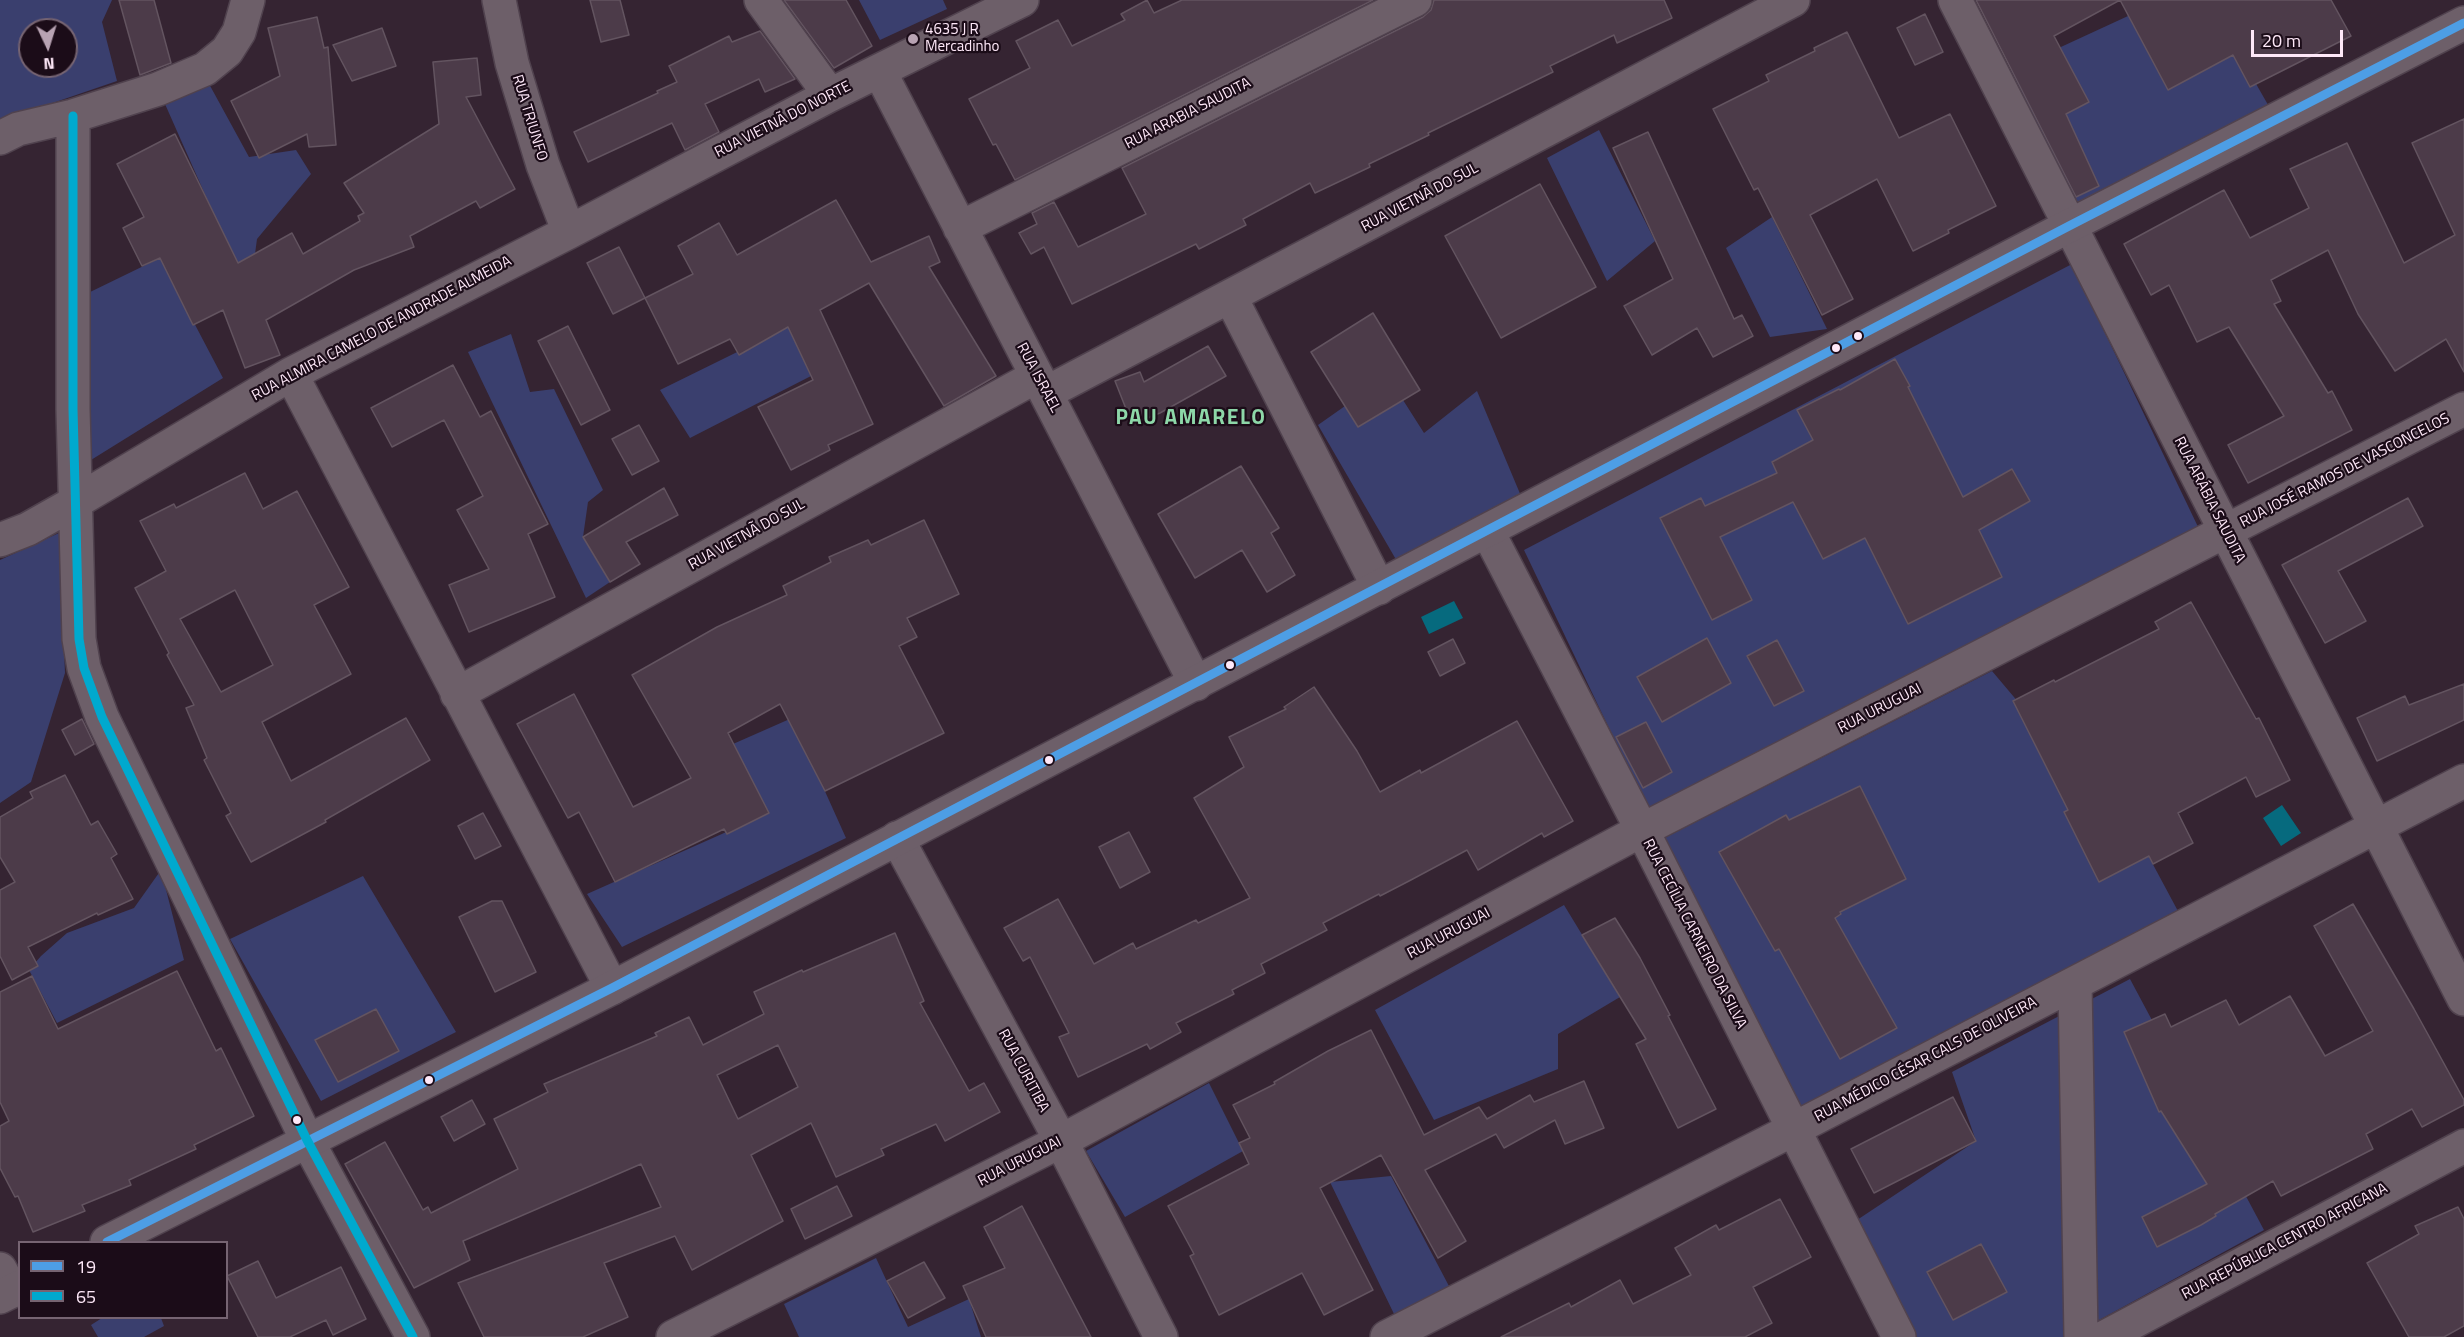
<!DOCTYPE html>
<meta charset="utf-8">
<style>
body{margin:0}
#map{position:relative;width:2464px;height:1337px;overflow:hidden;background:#352432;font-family:"Titillium Web",sans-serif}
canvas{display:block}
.legend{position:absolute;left:18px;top:1241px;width:210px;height:78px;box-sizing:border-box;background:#1b0c18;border:2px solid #766472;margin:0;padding:8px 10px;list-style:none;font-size:18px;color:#fee8f8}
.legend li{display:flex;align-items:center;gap:12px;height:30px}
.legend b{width:30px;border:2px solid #766472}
.north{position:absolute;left:18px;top:18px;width:60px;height:60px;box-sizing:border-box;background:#1b0c18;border:2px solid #766472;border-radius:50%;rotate:176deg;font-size:16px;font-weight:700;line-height:24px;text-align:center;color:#fee8f8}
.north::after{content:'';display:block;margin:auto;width:21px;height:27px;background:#b8a3b3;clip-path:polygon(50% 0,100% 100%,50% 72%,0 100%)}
.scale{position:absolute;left:2251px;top:30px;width:92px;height:27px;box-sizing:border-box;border:3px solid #fee8f8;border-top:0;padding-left:8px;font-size:18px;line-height:21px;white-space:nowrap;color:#fee8f8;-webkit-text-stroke:4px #1b0c18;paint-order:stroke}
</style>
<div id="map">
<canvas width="2464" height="1337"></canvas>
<ul class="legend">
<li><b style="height:8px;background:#4d9ee5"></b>19</li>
<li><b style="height:8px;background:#00a9ce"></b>65</li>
</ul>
<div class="north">N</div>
<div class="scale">20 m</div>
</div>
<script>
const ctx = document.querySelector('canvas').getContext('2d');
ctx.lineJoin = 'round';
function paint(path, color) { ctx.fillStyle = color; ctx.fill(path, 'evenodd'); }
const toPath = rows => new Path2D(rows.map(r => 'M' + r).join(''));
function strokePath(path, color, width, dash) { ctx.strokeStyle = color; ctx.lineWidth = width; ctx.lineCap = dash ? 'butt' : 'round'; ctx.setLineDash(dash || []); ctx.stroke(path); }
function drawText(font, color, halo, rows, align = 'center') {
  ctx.font = font + ' "Titillium Web",sans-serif'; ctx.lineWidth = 4.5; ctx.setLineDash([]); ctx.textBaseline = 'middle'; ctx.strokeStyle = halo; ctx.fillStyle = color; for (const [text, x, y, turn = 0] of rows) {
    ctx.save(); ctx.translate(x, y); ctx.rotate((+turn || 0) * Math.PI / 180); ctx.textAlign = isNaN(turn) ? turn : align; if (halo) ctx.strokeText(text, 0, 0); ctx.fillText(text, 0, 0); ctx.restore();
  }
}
paint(toPath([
 [0,0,112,0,102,22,117,81,0,121],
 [30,30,66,30,66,66,30,66],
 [859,0,943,0,947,9,880,40],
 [2121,0,2208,0,2271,110,2078,207,2011,70,2128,16],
 [208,82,249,157,296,150,311,174,257,239,255,254,238,269,165,104],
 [1599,130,1655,241,1607,281,1547,158],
 [1772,217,1827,329,1770,337,1726,248],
 [160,258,223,378,91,460,86,294],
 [2072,264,2200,531,1649,812,1524,550],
 [788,327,811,376,690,438,660,390],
 [511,334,530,392,554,389,603,490,588,502,583,537,610,582,586,598,468,352],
 [1477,391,1521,496,1398,563,1318,425,1345,406,1358,427,1403,400,1424,433],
 [59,533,65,673,31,782,0,803,0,560],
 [1992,671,2149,857,2179,913,1800,1110,1664,838],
 [792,718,846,838,622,947,587,894,769,813,733,744],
 [161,870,184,960,57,1023,29,970,41,956,67,933,134,908],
 [363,876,456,1032,321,1101,230,939],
 [1564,905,1620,997,1558,1034,1558,1069,1434,1120,1375,1010],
 [2130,979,2264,1230,2068,1337,1914,1337,1854,1222,1976,1141,1952,1072],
 [1209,1083,1243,1151,1125,1217,1086,1151],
 [1391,1176,1450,1288,1395,1316,1330,1182],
 [876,1258,908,1327,969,1299,981,1337,799,1337,784,1304],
 [102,1318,161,1318,164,1326,144,1337,98,1337,91,1325]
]), '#3a3f6e');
paint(toPath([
 [1454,601,1463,618,1429,634,1421,617],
 [2282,805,2301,833,2281,846,2263,818]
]), '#066a7e');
const building = toPath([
 [119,0,154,0,171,63,140,75,119,0],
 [590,0,620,0,629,35,601,42,590,0],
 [784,0,846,0,872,46,834,68,784,0],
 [1147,0,1154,13,1182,0,1373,0,1015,180,996,144,993,145,969,99,1030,68,1016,41,1058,20,1072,46,1125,20,1121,14,1147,0],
 [1434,0,1664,0,1672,18,1617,43,1614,35,1550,66,1553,72,1428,133,1429,135,1369,164,1370,167,1315,193,1310,183,1243,219,1246,225,1199,249,1196,244,1072,304,1044,247,1031,254,1019,233,1037,224,1032,213,1054,202,1078,247,1146,214,1122,168,1423,17,1431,10,1434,0],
 [1976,0,2331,0,2351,36,2250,87,2233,55,2168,90,2120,0,2054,36,2089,102,2066,114,2099,186,2076,197,1976,0],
 [1925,14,1943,52,1915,65,1897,28,1925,14],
 [317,17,324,48,328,47,336,145,309,147,307,134,259,158,231,101,280,76,268,28,317,17],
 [382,28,396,66,352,81,333,45,382,28],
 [760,31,795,79,765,92,759,79,705,104,719,132,685,150,672,123,588,162,574,132,658,93,657,91,677,82,669,66,729,36,732,42,760,31],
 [1847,32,1899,138,1950,114,1996,206,1948,230,1949,233,1913,251,1877,179,1810,215,1853,299,1822,315,1758,188,1754,190,1713,109,1769,81,1766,75,1815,51,1814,48,1847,32],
 [477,58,481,95,466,97,515,189,480,208,476,201,410,236,414,247,354,270,266,320,280,355,245,368,223,310,193,325,160,258,142,266,123,228,144,217,117,164,175,134,238,263,292,233,303,254,360,221,358,216,364,213,344,183,439,124,433,62,477,58],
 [2464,119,2464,372,2446,339,2395,371,2358,314,2328,250,2271,280,2281,301,2274,304,2328,393,2332,391,2352,430,2248,483,2228,445,2284,416,2229,327,2197,342,2169,285,2151,295,2124,244,2224,190,2250,238,2309,208,2290,169,2347,143,2404,263,2455,235,2412,143,2464,119],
 [1648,132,1734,319,1742,315,1753,336,1713,357,1697,328,1652,355,1624,306,1673,279,1613,148,1648,132],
 [1540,184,1596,287,1501,338,1445,236,1540,184],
 [836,200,871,262,929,236,940,262,929,267,996,376,944,406,869,283,820,310,873,424,828,445,830,450,791,470,758,407,813,380,788,327,739,355,730,339,678,364,645,298,693,274,678,246,719,223,737,255,836,200],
 [619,247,645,298,613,314,587,263,619,247],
 [1373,313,1420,390,1358,427,1311,352,1373,313],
 [568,326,610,410,581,425,538,341,568,326],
 [1208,346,1226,376,1160,413,1132,424,1115,381,1140,372,1144,382,1208,346],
 [1895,359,1910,386,1908,387,1963,497,2012,469,2030,501,1979,530,2002,577,1908,624,1865,538,1823,559,1793,502,1720,537,1752,600,1712,620,1660,518,1701,498,1705,506,1777,473,1772,462,1813,440,1797,410,1839,389,1840,390,1895,359],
 [453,365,480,417,491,411,548,524,528,534,555,597,469,632,449,585,489,569,457,510,483,496,444,420,392,447,371,408,453,365],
 [639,425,659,461,632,475,612,439,639,425],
 [1241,466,1279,528,1271,533,1295,575,1267,592,1242,550,1195,578,1158,514,1241,466],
 [245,473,263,509,297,491,349,587,314,605,351,674,262,722,291,781,406,718,430,760,325,820,326,822,251,862,226,816,231,813,204,760,207,758,186,708,194,705,167,655,169,653,135,588,166,571,140,521,174,504,176,508,245,473],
 [235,590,273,665,221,692,180,619,235,590],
 [664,488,678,515,626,542,640,564,610,582,583,537,664,488],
 [2408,498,2423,526,2338,571,2366,621,2325,643,2282,565,2408,498],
 [924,520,959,594,907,618,917,637,899,646,944,733,825,791,780,704,728,733,769,813,727,834,724,829,615,882,579,812,568,818,517,724,574,694,633,807,691,778,632,675,717,627,787,595,783,586,831,562,829,557,868,540,871,545,924,520],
 [2191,602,2256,719,2259,718,2290,780,2256,797,2246,777,2178,813,2193,843,2153,864,2149,856,2099,882,2064,812,2068,810,2013,701,2054,680,2055,682,2159,629,2155,622,2191,602],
 [1707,638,1731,683,1662,722,1637,677,1707,638],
 [1453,639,1465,663,1440,676,1428,652,1453,639],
 [1777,640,1804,691,1774,706,1747,656,1777,640],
 [2464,684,2464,720,2377,761,2357,718,2405,696,2409,705,2464,684],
 [1314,687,1357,751,1380,792,1420,770,1421,773,1517,721,1573,821,1544,837,1542,833,1478,870,1467,850,1409,881,1380,896,1379,894,1323,923,1327,930,1261,964,1265,973,1232,990,1234,994,1176,1023,1181,1032,1150,1049,1147,1044,1078,1077,1059,1037,1069,1033,1030,957,1023,961,1004,928,1058,899,1094,964,1133,943,1136,949,1196,920,1198,923,1250,898,1194,798,1244,767,1229,737,1286,709,1284,707,1314,687],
 [82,719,94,744,75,755,62,730,82,719],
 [1646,722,1672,772,1643,788,1616,737,1646,722],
 [65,775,91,825,98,821,117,854,111,858,133,899,98,915,97,913,28,947,38,966,12,980,0,956,0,890,15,882,0,857,0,817,33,798,30,792,65,775],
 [1860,786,1906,879,1840,912,1841,914,1835,918,1897,1028,1840,1059,1779,949,1775,951,1719,852,1786,815,1789,820,1860,786],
 [483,813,501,846,475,859,458,826,483,813],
 [1129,832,1150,872,1120,888,1099,847,1129,832],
 [492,901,502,901,536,972,495,992,459,917,492,901],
 [2353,904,2414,1009,2464,1100,2464,1105,2422,1127,2412,1109,2366,1134,2373,1149,2281,1196,2273,1181,2215,1214,2216,1216,2201,1225,2157,1247,2142,1217,2207,1184,2161,1111,2159,1112,2124,1032,2165,1014,2171,1027,2226,1000,2239,1025,2290,996,2325,1056,2373,1031,2314,926,2353,904],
 [1615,918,1640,958,1670,1015,1668,1016,1716,1109,1678,1128,1636,1044,1646,1039,1582,935,1615,918],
 [895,933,924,1001,920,1003,969,1091,984,1083,1000,1112,945,1141,936,1124,881,1149,884,1155,836,1177,811,1123,751,1155,783,1221,692,1270,675,1236,604,1263,628,1317,583,1337,484,1337,458,1283,661,1207,641,1164,463,1241,470,1260,414,1288,345,1164,385,1142,423,1210,428,1207,431,1213,518,1169,494,1119,548,1092,544,1084,657,1036,655,1033,689,1017,703,1045,764,1014,754,992,802,970,803,972,895,933],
 [778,1045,798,1087,738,1119,717,1075,778,1045],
 [177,971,216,1051,221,1048,254,1116,194,1145,196,1149,129,1180,131,1185,82,1205,85,1211,33,1232,18,1196,15,1197,0,1168,0,1126,9,1121,0,1102,0,992,32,976,58,1029,177,971],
 [376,1009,399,1051,338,1082,315,1040,376,1009],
 [1371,1030,1424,1135,1479,1107,1487,1119,1530,1095,1534,1102,1584,1081,1604,1128,1565,1144,1555,1120,1504,1148,1496,1134,1425,1170,1466,1241,1438,1258,1381,1155,1320,1188,1373,1290,1324,1315,1302,1273,1219,1315,1190,1256,1194,1254,1168,1206,1249,1164,1239,1143,1250,1138,1233,1105,1275,1084,1274,1082,1328,1051,1371,1030],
 [1953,1097,1976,1141,1874,1193,1851,1149,1953,1097],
 [472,1100,485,1124,454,1141,441,1117,472,1100],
 [837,1186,852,1216,805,1239,791,1209,837,1186],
 [1780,1199,1811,1257,1753,1287,1772,1323,1745,1337,1501,1337,1569,1303,1571,1307,1620,1280,1633,1304,1691,1275,1675,1248,1716,1225,1719,1230,1780,1199],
 [1022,1206,1091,1337,986,1337,963,1286,1005,1268,984,1227,1022,1206],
 [2458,1207,2464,1219,2464,1326,2444,1337,2409,1337,2367,1263,2419,1234,2415,1226,2458,1207],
 [1981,1244,2007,1292,1953,1320,1927,1272,1981,1244],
 [258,1261,276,1298,341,1267,366,1319,333,1335,326,1320,290,1337,258,1337,227,1276,258,1261],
 [924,1262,945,1298,908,1318,887,1281,924,1262]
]);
paint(building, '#4c3b49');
strokePath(building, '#635460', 1.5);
const street = toPath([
 [499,0,512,63,543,165,569,232],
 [761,0,830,95],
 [1955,0,2464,999],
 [880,72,1196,684],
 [73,116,73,409,79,639,84,668,102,717,307,1140,413,1337],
 [0,138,18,129,73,116,158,89,205,69,227,51,239,32,248,0],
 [960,228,1415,0],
 [1231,298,1379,588],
 [291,374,612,988],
 [1046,393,1793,0],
 [1488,532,1642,830,1899,1337],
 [0,540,28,529,67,507,291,374,569,232,830,95,1022,0],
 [457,694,1037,376],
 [897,838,1061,1141,1161,1337],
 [2075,983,2081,1337],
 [0,1269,12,1291],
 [673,1337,1061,1141,1642,830,2464,409],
 [1387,1337,1792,1130,2464,781],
 [2105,1337,2464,1146]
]);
const secondary = toPath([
 [107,1242,612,988,2069,226,2464,23],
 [0,1297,20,1287]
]);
strokePath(street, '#50424e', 36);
strokePath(secondary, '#50424e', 36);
strokePath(street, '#6d5f69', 33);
strokePath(secondary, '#6d5f69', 33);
strokePath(toPath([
 [107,1242,612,988,2069,226,2464,23]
]), '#4d9ee5', 9);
strokePath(toPath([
 [73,116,73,409,79,639,84,668,102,717,307,1140,413,1337]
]), '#00a9ce', 9);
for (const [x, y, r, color] of [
 [913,39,6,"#b8a3b3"],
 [1858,336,5,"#fee8f8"],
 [1836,348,5,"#fee8f8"],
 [1230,665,5,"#fee8f8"],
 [1049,760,5,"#fee8f8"],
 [429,1080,5,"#fee8f8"],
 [297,1120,5,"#fee8f8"]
]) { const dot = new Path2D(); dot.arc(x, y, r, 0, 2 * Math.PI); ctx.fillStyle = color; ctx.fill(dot); strokePath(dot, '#1b0c18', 2); }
drawText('15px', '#fee8f8', '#1b0c18', [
 ["4635 J R",925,30],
 ["Mercadinho",925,47]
], 'left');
drawText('15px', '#fee8f8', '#1b0c18', [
 ["RUA ARABIA SAUDITA",1188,114,-27],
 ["RUA TRIUNFO",529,118,73],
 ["RUA VIETNÃ DO NORTE",783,120,-27],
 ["RUA VIETNÃ DO SUL",1420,198,-28],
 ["RUA ALMIRA CAMELO DE ANDRADE ALMEIDA",382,329,-28],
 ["RUA ISRAEL",1038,378,62],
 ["RUA JOSÉ RAMOS DE VASCONCELOS",2345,471,-27],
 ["RUA ARÁBIA SAUDITA",2209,500,63],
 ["RUA VIETNÃ DO SUL",747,535,-29],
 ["RUA URUGUAI",1880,709,-27],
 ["RUA URUGUAI",1449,934,-28],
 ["RUA CECÍLIA CARNEIRO DA SILVA",1694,934,63],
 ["RUA MÉDICO CÉSAR CALS DE OLIVEIRA",1926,1060,-28],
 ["RUA CURITIBA",1023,1071,62],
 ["RUA URUGUAI",1020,1162,-27],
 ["RUA REPÚBLICA CENTRO AFRICANA",2285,1242,-28]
]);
ctx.letterSpacing = '1.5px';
drawText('bold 21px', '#8dd7a8', '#1b0c18', [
 ["PAU AMARELO",1191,419]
]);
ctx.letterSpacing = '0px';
</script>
